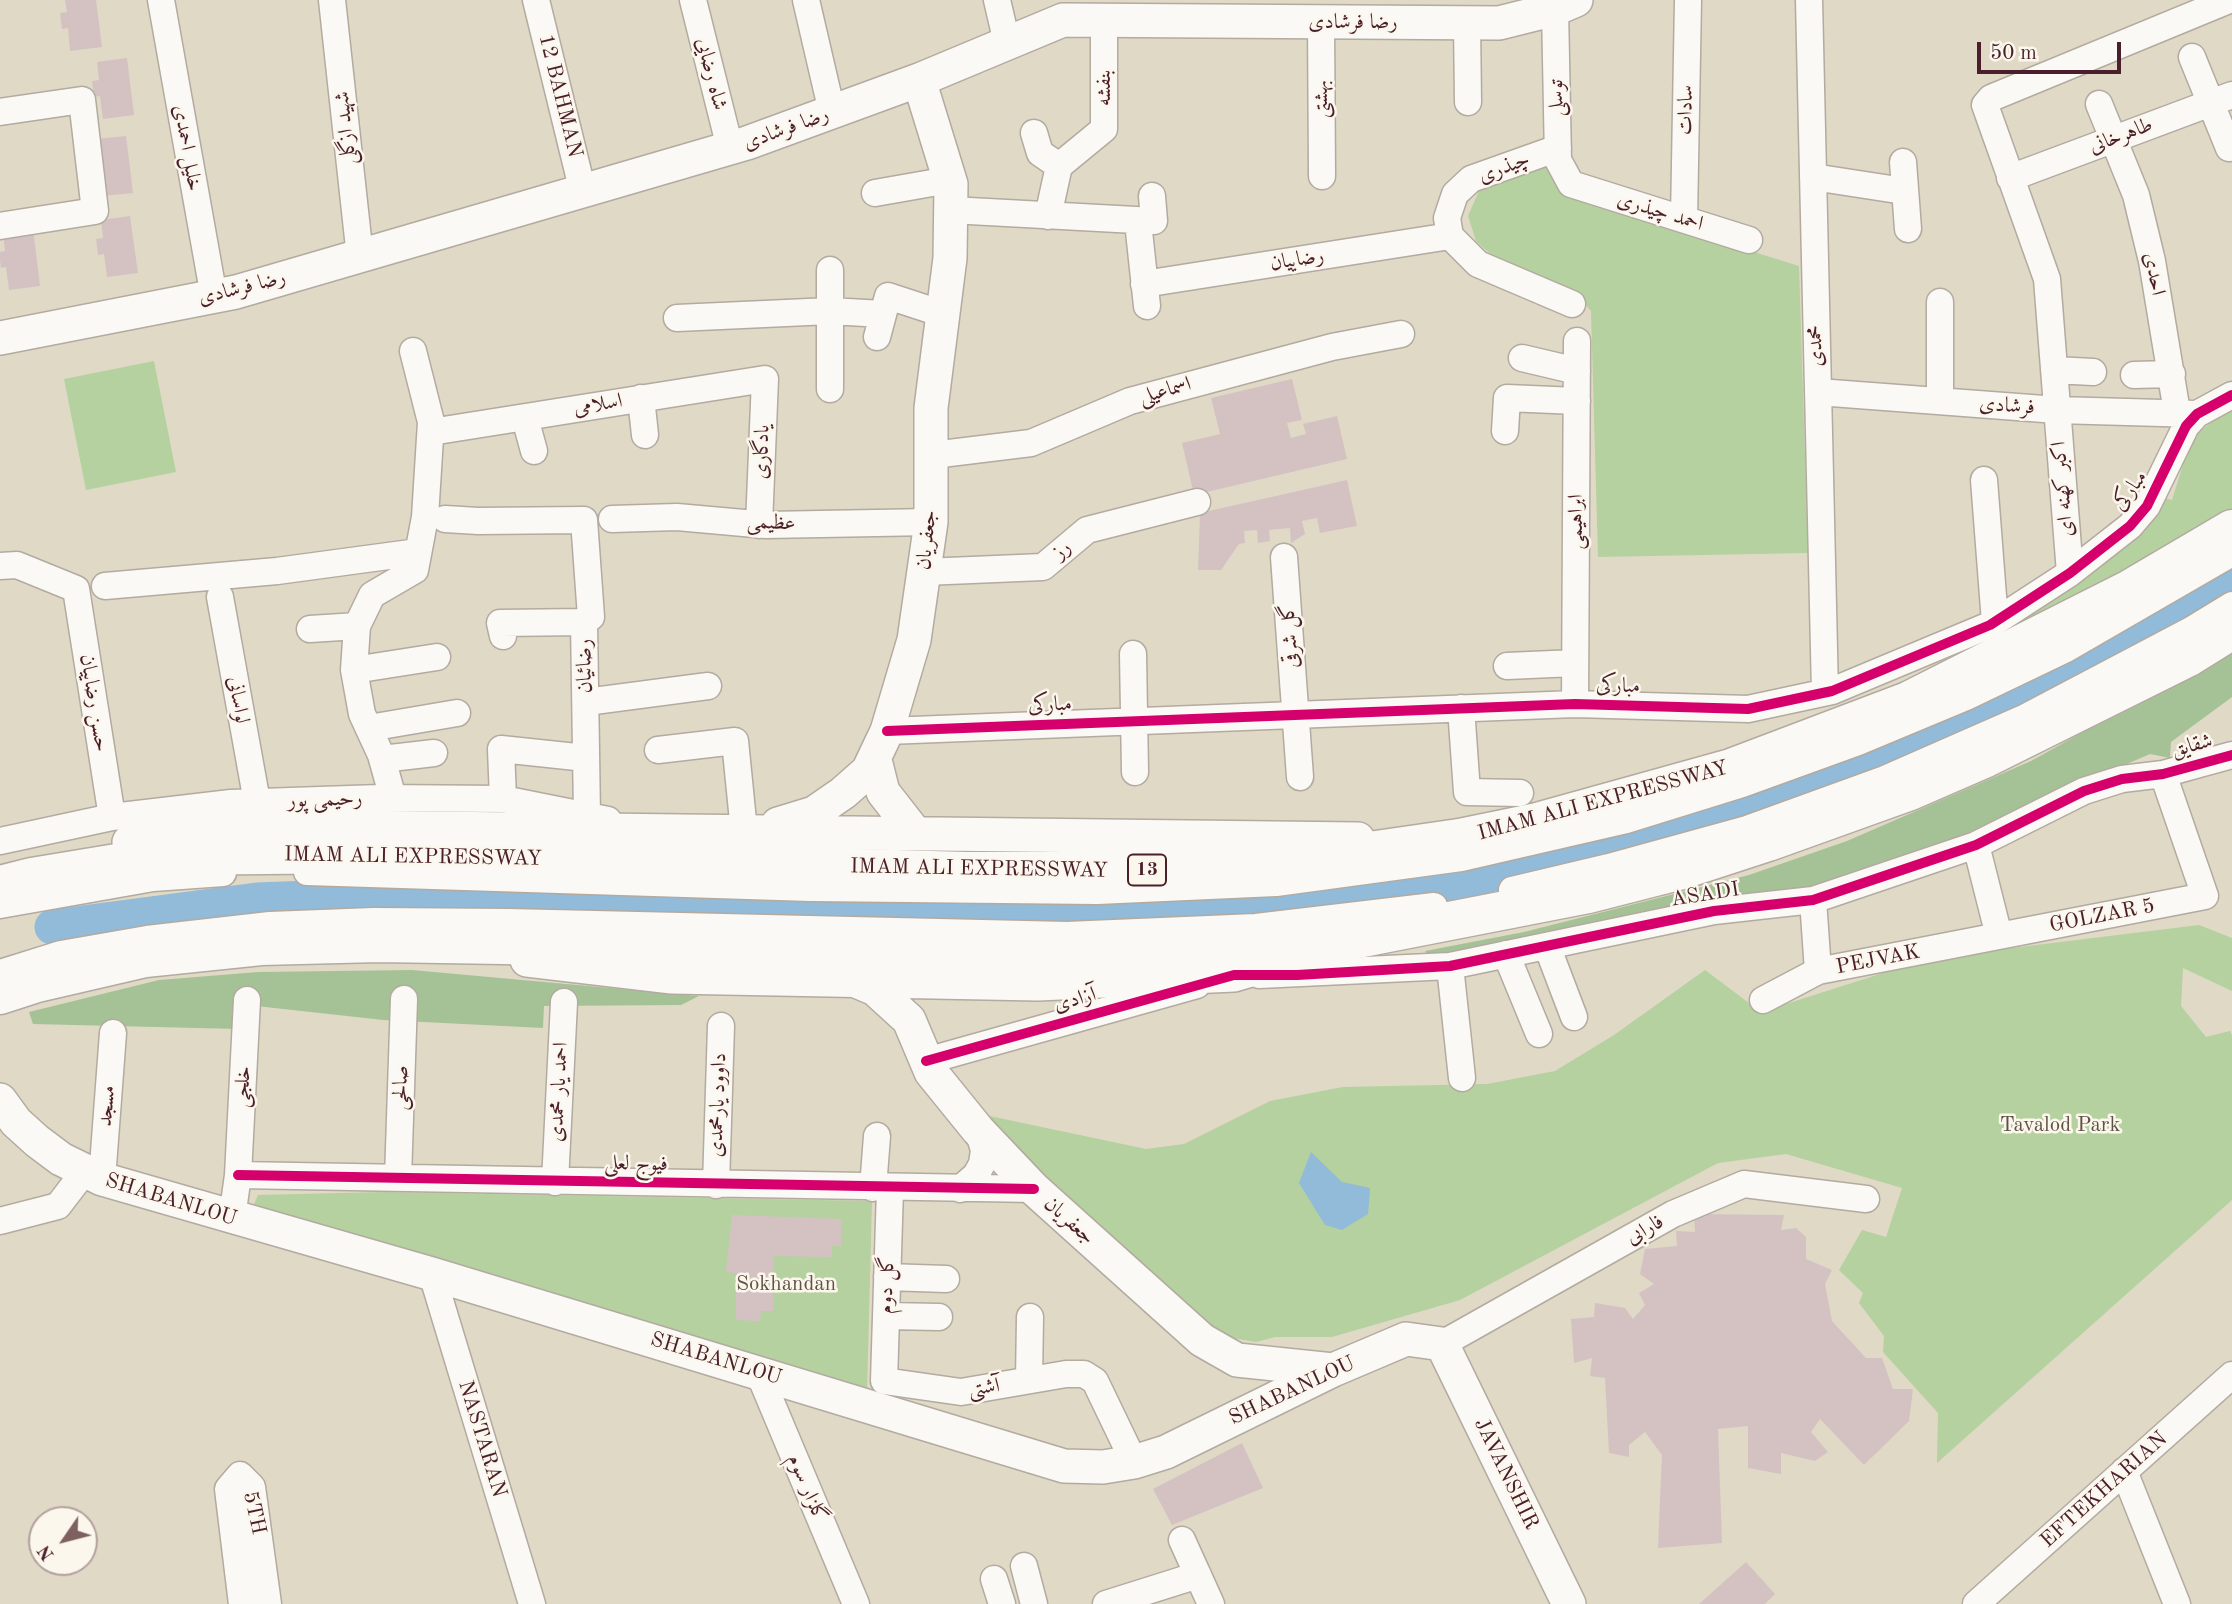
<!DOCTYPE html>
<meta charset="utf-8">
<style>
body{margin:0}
#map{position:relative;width:2232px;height:1604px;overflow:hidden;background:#e0d9c6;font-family:"Old Standard TT",serif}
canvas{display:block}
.north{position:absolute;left:28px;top:1506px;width:70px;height:70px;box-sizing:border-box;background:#fbf7ec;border:2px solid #b4a19f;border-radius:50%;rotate:235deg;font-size:19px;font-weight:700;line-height:28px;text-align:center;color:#4a1f2b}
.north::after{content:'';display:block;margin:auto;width:24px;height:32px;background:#7e6061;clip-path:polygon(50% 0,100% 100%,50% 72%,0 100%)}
.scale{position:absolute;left:1977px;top:42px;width:144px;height:32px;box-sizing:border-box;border:4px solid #4a1f2b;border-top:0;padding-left:9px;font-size:21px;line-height:24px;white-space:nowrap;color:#4a1f2b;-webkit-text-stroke:5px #fbf7ec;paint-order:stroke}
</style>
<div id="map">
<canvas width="2232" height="1604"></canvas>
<div class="north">N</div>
<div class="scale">50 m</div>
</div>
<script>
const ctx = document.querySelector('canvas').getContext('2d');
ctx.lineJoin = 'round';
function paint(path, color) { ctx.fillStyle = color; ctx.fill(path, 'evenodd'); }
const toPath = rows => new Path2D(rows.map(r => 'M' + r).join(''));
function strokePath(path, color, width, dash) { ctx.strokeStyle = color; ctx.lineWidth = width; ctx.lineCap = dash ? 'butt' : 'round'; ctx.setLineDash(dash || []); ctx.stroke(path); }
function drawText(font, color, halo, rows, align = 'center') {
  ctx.font = font + ' "Old Standard TT",Amiri,serif'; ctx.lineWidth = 5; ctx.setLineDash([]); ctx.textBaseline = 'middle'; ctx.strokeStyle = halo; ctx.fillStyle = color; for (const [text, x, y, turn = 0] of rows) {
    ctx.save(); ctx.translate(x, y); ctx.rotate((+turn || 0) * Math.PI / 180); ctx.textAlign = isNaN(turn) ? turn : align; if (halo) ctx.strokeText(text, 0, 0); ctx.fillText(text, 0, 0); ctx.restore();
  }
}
paint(toPath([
 [1545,164,1554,181,1568,194,1799,266,1808,553,1598,557,1591,311,1577,295,1496,259,1476,241,1468,216,1479,191],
 [154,361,176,472,86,490,64,379],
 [2232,405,2232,509,2182,545,2021,635,2012,619,2075,581,2155,518,2165,498,2172,500,2191,439],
 [2199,925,2232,938,2232,991,2183,968,2181,1006,2206,1037,2230,1031,2232,1035,2232,1200,1937,1463,1938,1413,1883,1352,1884,1336,1859,1303,1863,1293,1839,1270,1862,1230,1886,1237,1902,1188,1786,1154,1718,1163,1460,1300,1332,1337,1275,1337,1256,1342,1232,1338,1210,1328,1037,1172,980,1114,1146,1149,1184,1144,1270,1101,1343,1087,1487,1084,1555,1071,1614,1035,1705,970,1761,1012,1930,958],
 [383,1192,872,1201,867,1393,252,1209,258,1195]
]), '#b4d19f');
paint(toPath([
 [2232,649,2232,697,2171,742,2170,758,2150,754,1937,846,1813,887,1763,893,1431,959,1425,951,1524,932,1749,875,1847,841,2031,761],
 [412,970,699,996,681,1005,544,1006,543,1028,383,1020,238,1004,238,1029,33,1024,29,1012,159,980,258,972]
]), '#a5c296');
paint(toPath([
 [1311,1152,1342,1182,1370,1188,1368,1214,1342,1230,1325,1225,1299,1183]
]), '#92bad9');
strokePath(toPath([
 [52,927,257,900,309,898,1114,912,1222,909,1356,898,1468,880,1558,859,1666,830,1799,788,1910,746,1982,713,2097,657,2232,580]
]), '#92bad9', 35);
paint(toPath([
 [65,0,96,0,102,47,70,51,68,28,62,29,60,13,67,12],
 [127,58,134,115,103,119,100,96,94,97,92,81,99,80,97,62],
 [126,136,133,193,102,196,96,139],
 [130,216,138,273,107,277,104,254,98,255,96,239,103,238,101,220],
 [33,229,40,286,9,290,6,267,1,268,0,261,0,252,5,251,3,233],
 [1292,379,1302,420,1287,423,1291,438,1306,434,1303,424,1337,416,1347,459,1194,495,1182,443,1220,434,1211,398],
 [1347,480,1357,526,1320,533,1317,518,1302,521,1305,534,1291,543,1290,528,1269,530,1270,541,1258,543,1257,530,1244,531,1245,543,1239,544,1221,570,1198,570,1200,513],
 [1694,1214,1784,1215,1781,1230,1796,1228,1806,1237,1806,1259,1832,1270,1825,1284,1832,1321,1866,1358,1882,1358,1893,1389,1913,1389,1909,1421,1864,1465,1820,1419,1811,1432,1828,1452,1815,1461,1781,1453,1781,1474,1748,1468,1748,1426,1718,1429,1722,1543,1658,1548,1662,1455,1645,1432,1629,1445,1629,1457,1609,1453,1605,1378,1590,1376,1592,1358,1574,1363,1571,1319,1594,1317,1595,1303,1625,1308,1633,1319,1645,1305,1639,1293,1654,1284,1640,1274,1645,1249,1677,1246,1676,1231,1695,1232],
 [732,1215,841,1219,841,1246,832,1246,832,1257,773,1256,773,1311,761,1311,760,1321,736,1320,736,1273,726,1272],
 [1242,1443,1263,1488,1172,1525,1153,1489],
 [1746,1562,1775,1594,1765,1604,1699,1604]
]), '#d4c2c3');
const minor = toPath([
 [161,0,214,297],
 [332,0,360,257],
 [536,0,583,192],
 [693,0,730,148],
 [806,0,832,112],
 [997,0,1007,43],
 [1809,0,1825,692],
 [1555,9,1558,160,1571,184,1749,240],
 [1321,22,1322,176],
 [1467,23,1468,102],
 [2192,57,2229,148],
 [2099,104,2136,195,2152,261,2177,412],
 [0,112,82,100,95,211,0,226],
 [1034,133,1040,153,1059,166],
 [1558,148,1471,179,1455,194,1447,218,1450,236,1478,264,1572,304],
 [1903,162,1908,229],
 [1813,177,1904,191],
 [2010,178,2232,95],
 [875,193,949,180],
 [951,210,1154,221,1152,196],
 [1048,216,1059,166,1104,129,1104,20],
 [1684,219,1688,0],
 [1138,222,1147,306],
 [1144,284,1450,236],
 [1940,302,1940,401],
 [677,318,830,311,883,314],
 [877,337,888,296,943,314],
 [1522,358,1577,371],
 [2054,370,2093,372],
 [2134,375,2172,374],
 [830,389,830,270],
 [1818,392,2057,410,2197,414],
 [641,398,645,435],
 [525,418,534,451],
 [1505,431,1507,398,1577,401],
 [431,432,765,379,759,525],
 [933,455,1031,443,1130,401,1332,347,1401,334],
 [1984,480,1995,622],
 [445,519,478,521,584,520,591,617,584,622,587,816],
 [612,519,677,517,766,525,931,522],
 [1284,557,1300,777],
 [0,566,17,565,76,589,112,817],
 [924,572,1043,567,1087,530,1197,502],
 [2070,573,2047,279,1985,105,1991,98,2229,0],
 [105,586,277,571,418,552],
 [220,597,257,802],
 [310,629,357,626],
 [503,636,500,623,584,622],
 [1133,654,1135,772],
 [1507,666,1575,663],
 [354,670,437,657],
 [586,702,708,686],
 [1575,704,1577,341],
 [1461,708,1467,792,1520,793],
 [369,728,457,713],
 [887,731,1575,704,1748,709,1832,691,1990,625,2070,573,2130,526,2147,506,2186,426,2197,414,2232,395],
 [658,750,735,741,744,831],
 [382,759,434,753],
 [393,798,381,755,362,714,354,670,357,626,372,595,415,570,425,517,431,422,413,351],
 [503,799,501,749,586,758],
 [0,841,112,817,231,803,380,798,503,799,608,820],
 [1976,845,1999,936],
 [307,872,811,888,1097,891,1276,883,1461,858,1626,820,1742,784,1858,742,1966,697,2066,649,2232,553],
 [1512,890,1609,867,1747,829,1885,779,2024,718,2191,630,2232,605],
 [1813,900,1818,971],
 [0,905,153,878,223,873],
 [1547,946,1574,1017],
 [1506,954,1539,1034],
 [1450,966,1462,1078],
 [0,973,61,954,147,939,270,925,374,921,508,922,1067,935,1256,927,1434,906],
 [1259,975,1450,966,1714,911,1813,900,1976,845,2084,791,2122,779,2163,774,2232,755],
 [1763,1000,1818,971,2205,896,2163,774],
 [926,1061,1197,985],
 [238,1175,1034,1189],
 [398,1178,404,999],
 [102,1179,113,1033],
 [555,1182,564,1002],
 [716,1185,721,1026],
 [873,1188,877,1136],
 [890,1189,884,1381,961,1392,1066,1374,1084,1374,1095,1381,1134,1462],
 [960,1189,976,1175,982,1164,984,1150,978,1130],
 [232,1218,238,1175,247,1000],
 [0,1221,58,1206,84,1172],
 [432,1274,532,1604],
 [887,1277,946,1279],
 [886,1316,939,1317],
 [1442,1344,1673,1214,1744,1184,1866,1199],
 [758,1371,856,1604],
 [1029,1380,1030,1317],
 [2124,1471,2177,1604],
 [1182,1540,1211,1604],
 [1024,1566,1034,1604],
 [994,1579,1002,1604],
 [242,1604,228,1489,240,1475,252,1487,268,1604],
 [1106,1604,1198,1575],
 [1976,1604,2232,1375]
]);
const major = toPath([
 [0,338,236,292,747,143,919,80,1063,20,1499,23,1555,9,1576,0],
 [875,760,883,792,915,833],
 [778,824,814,813,843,793,868,771,887,731,914,640,931,522,931,408,950,258,951,184,919,80],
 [129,842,262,826,1358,839],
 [527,960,672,977,1038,984,1234,975,1305,954],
 [856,981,875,989,909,1020,931,1072,978,1130,1034,1189,1202,1340,1237,1360,1333,1370],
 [0,1100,16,1122,37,1141,61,1159,102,1179,432,1274,1064,1466,1103,1467,1134,1462,1166,1452,1333,1370,1406,1339,1442,1344,1569,1604]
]);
const highway = toPath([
 [0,885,32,877,159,856,371,854,966,871,1116,871,1300,861,1459,838,1537,822,1731,768,1908,701,2130,589,2232,529],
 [0,995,37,983,145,958,261,946,379,943,874,951,966,956,1220,950,1352,940,1588,894,1682,870,1768,842,1910,791,1986,758,2189,657,2232,630]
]);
strokePath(minor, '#b3aaa0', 29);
strokePath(major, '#b3aaa0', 36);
strokePath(highway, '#b3aaa0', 41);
strokePath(minor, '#faf9f6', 26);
strokePath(major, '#faf9f6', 33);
strokePath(highway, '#faf9f6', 38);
strokePath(toPath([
 [887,731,1575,704,1748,709,1832,691,1990,625,2070,573,2130,526,2147,506,2186,426,2197,414,2232,395],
 [926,1061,1234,975,1297,975,1450,966,1714,911,1813,900,1976,845,2084,791,2122,779,2163,774,2232,755],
 [238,1175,1034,1189]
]), '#d6006c', 10);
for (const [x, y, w] of [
 [1147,870,38]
]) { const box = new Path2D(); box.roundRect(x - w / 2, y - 15.5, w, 31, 5); ctx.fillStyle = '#fbf7ec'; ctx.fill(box); strokePath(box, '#4a1f2b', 2); }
drawText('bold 19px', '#4a1f2b', null, [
 ["13",1147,870]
]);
drawText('21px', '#4a1f2b', '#fbf7ec', [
 ["رضا فرشادی",1353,22],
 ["شاه رضایی",711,74,76],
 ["بنفشه",1104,88,-90],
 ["12 BAHMAN",560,96,76],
 ["توسلی",1557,98,-91],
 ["بهشتی",1321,99,-90],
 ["سادات",1686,110,-89],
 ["شهید ازگلی",346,128,-96],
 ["رضا فرشادی",786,129,-20],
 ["طاهرخانی",2121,136,-21],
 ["خلیل احمدی",187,148,80],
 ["چیذری",1504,168,-21],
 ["احمد چیذری",1660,212,17],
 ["رضاییان",1297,260,-9],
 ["احدی",2154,274,79],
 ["رضا فرشادی",242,288,-14],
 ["محمدی",1816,346,-92],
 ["اسماعیلی",1165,391,-16],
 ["اسلامی",598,405,-10],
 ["فرشادی",2007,406,4],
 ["یادگاری",762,452,-88],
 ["اکبر کهنه ای",2063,489,-95],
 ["مبارکی",2130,491,-54],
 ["ابراهیمی",1576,522,-90],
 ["عظیمی",771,523,2],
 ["جعفریان",927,540,-84],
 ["رز",1062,550,-41],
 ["گل شرقی",1290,636,-94],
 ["رضائیان",585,666,-91],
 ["مبارکی",1618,686,2],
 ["لواسانی",238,700,80],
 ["حسن رضاییان",94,703,81],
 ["مبارکی",1050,705,-2],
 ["شقایق",2192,746,-15],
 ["رحیمی پور",325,800,-2],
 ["IMAM ALI EXPRESSWAY",1603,801,-15],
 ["IMAM ALI EXPRESSWAY",413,857,1],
 ["IMAM ALI EXPRESSWAY",979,869,1],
 ["ASADI",1705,895,-9],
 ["GOLZAR 5",2102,916,-11],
 ["PEJVAK",1878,960,-11],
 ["آزادی",1075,1000,-16],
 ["خلجی",243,1087,-87],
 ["صالحی",401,1088,-88],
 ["احمد یار محمدی",559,1092,-87],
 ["داوود یارمحمدی",718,1105,-88],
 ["مسجد",107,1106,-85],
 ["فیوج لعلی",636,1164,1],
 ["SHABANLOU",171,1200,17],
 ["جعفریان",1069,1221,42],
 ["فارابی",1645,1230,-29],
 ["گل دوم",887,1285,-88],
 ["SHABANLOU",716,1359,17],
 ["آشتی",984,1388,-9],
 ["SHABANLOU",1292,1391,-25],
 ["NASTARAN",482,1439,73],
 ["JAVANSHIR",1506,1474,64],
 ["گلزار سوم",807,1488,67],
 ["EFTEKHARIAN",2104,1490,-42],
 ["5TH",254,1513,78]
]);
drawText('21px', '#5f5344', '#fbf7ec', [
 ["Tavalod Park",2060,1125],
 ["Sokhandan",786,1284]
]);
</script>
